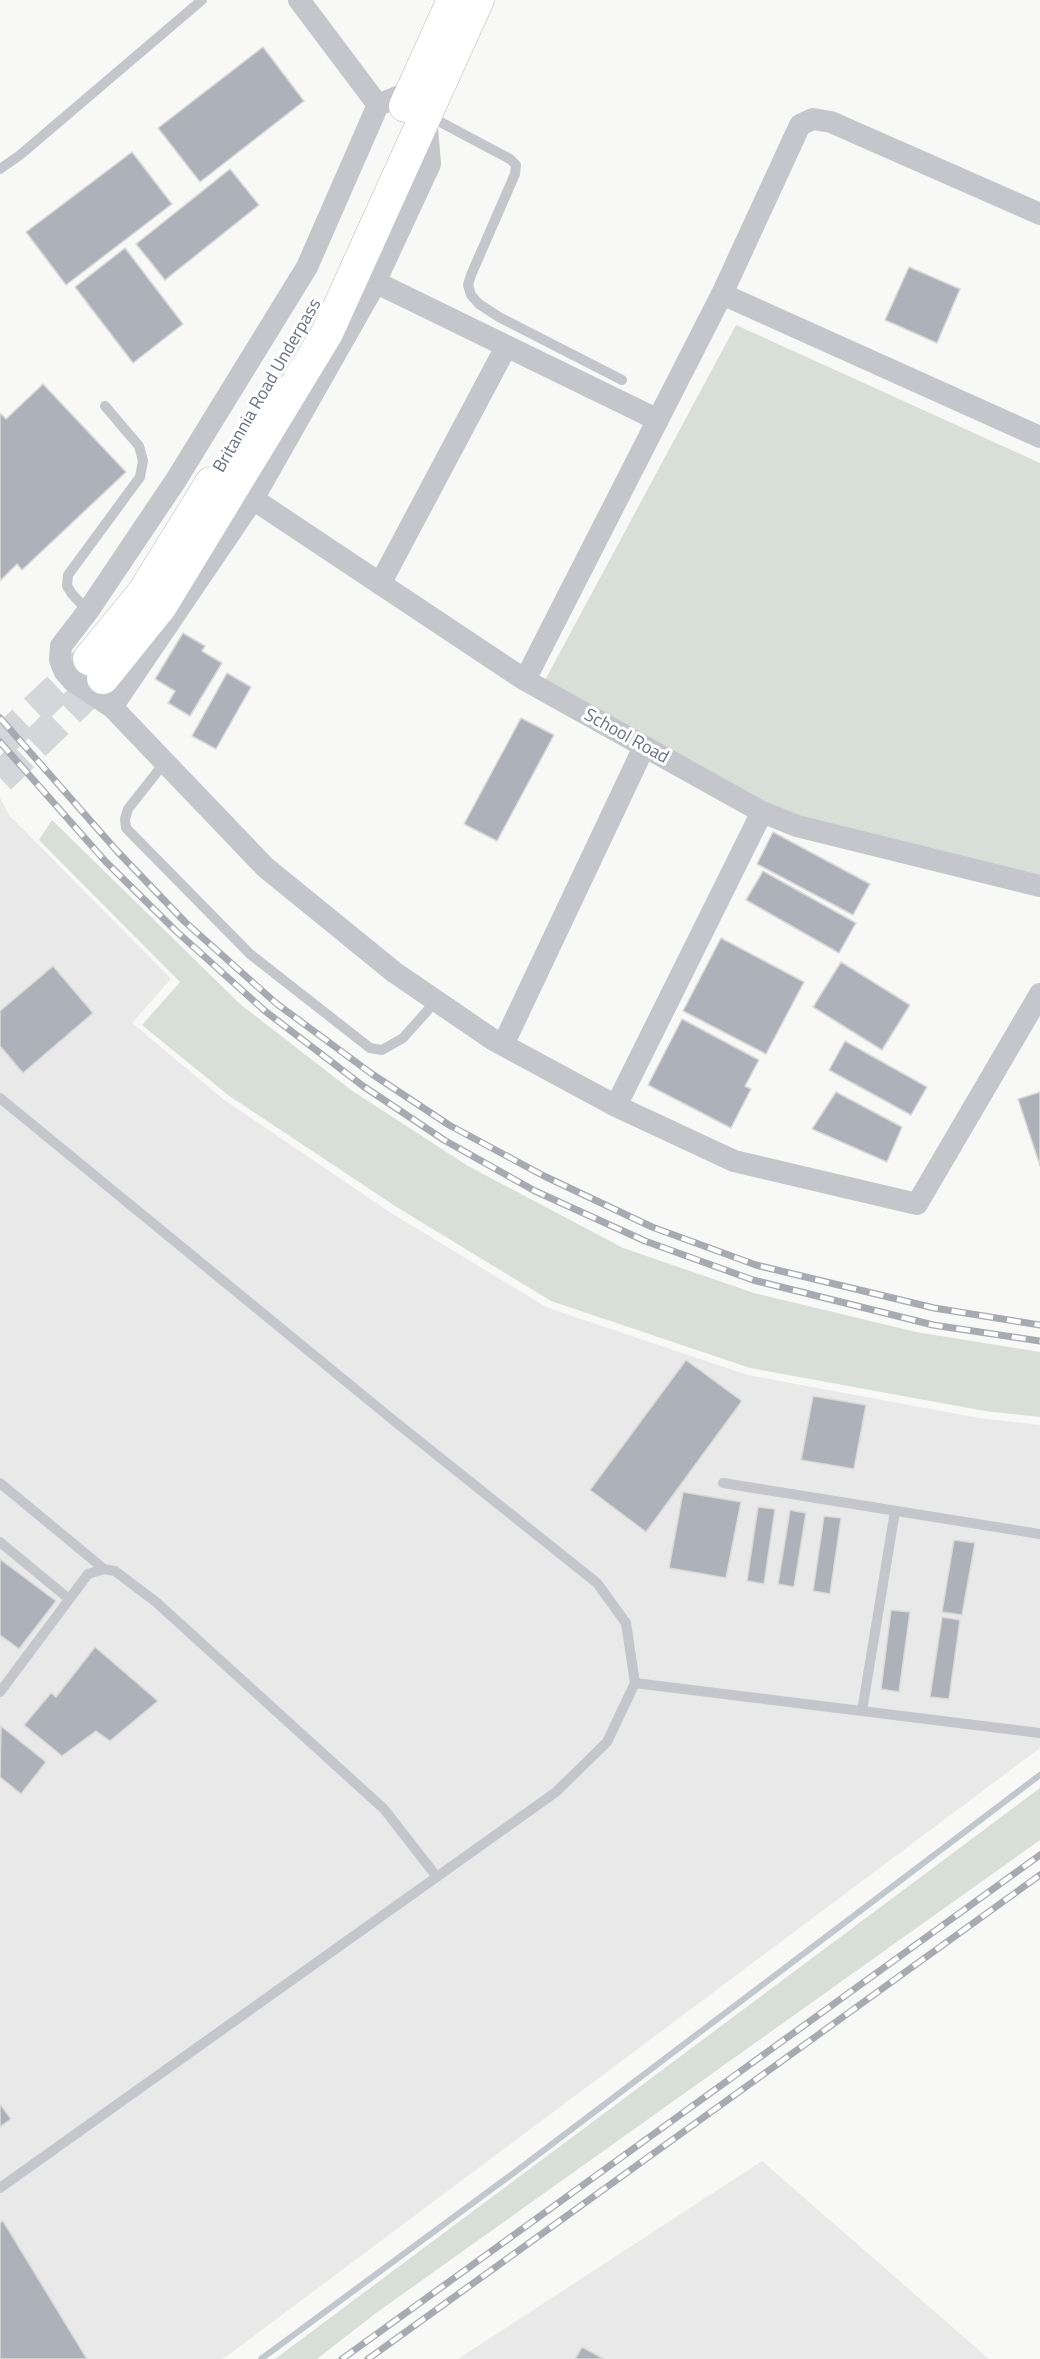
<!DOCTYPE html>
<style>
body{margin:0}
canvas{display:block;background:#f8f8f6}
</style>
<canvas width="1040" height="2359"></canvas>
<script>
const ctx = document.querySelector('canvas').getContext('2d');
ctx.lineJoin = 'round';
function paint(path, color) { ctx.fillStyle = color; ctx.fill(path, 'evenodd'); }
const toPath = rows => new Path2D(rows.map(r => 'M' + r).join(''));
function strokePath(path, color, width, dash) { ctx.strokeStyle = color; ctx.lineWidth = width; ctx.lineCap = dash ? 'butt' : 'round'; ctx.setLineDash(dash || []); ctx.stroke(path); }
function drawText(font, color, halo, rows, align = 'center') {
  ctx.font = font + ' "Titillium Web",sans-serif'; ctx.lineWidth = 6; ctx.setLineDash([]); ctx.textBaseline = 'middle'; ctx.strokeStyle = halo; ctx.fillStyle = color; for (const [text, x, y, turn = 0] of rows) {
    ctx.save(); ctx.translate(x, y); ctx.rotate((+turn || 0) * Math.PI / 180); ctx.textAlign = isNaN(turn) ? turn : align; if (halo) ctx.strokeText(text, 0, 0); ctx.fillText(text, 0, 0); ctx.restore();
  }
}
paint(toPath([
 [0,798,9,815,171,979,132,1023,223,1099,391,1213,548,1308,748,1375,979,1418,1040,1425,1040,1748,223,2359,0,2359],
 [762,2161,989,2359,458,2359]
]), '#e9e9e9');
paint(toPath([
 [736,325,1040,463,1040,875,788,814,544,682],
 [52,820,240,1004,351,1090,468,1166,623,1248,754,1293,916,1332,1040,1352,1040,1417,985,1411,750,1368,551,1301,395,1206,228,1095,142,1025,180,982,39,840],
 [1040,1788,1040,1840,376,2313,317,2359,275,2359]
]), '#d8dfd7');
strokePath(toPath([
 [261,2359,519,2169,1040,1775]
]), '#c0c7cd', 6);
const building = toPath([
 [263,47,304,101,200,182,158,128,263,47],
 [132,152,172,204,66,285,26,232,132,152],
 [230,169,259,205,165,280,136,244,230,169],
 [125,248,183,324,133,363,75,287,125,248],
 [909,267,960,289,937,343,885,320,909,267],
 [43,384,126,472,22,570,17,564,0,581,0,413,6,419,43,384],
 [183,633,205,646,202,651,222,663,190,716,168,703,175,691,155,679,183,633],
 [227,673,251,687,216,749,192,736,227,673],
 [521,718,554,735,497,841,464,824,521,718],
 [773,832,870,884,853,915,757,864,773,832],
 [763,871,856,923,839,953,746,900,763,871],
 [721,938,804,982,766,1054,683,1011,721,938],
 [841,962,910,1005,882,1050,813,1007,841,962],
 [53,966,93,1013,23,1073,0,1046,0,1011,53,966],
 [682,1019,759,1060,745,1086,751,1089,731,1128,648,1085,682,1019],
 [845,1041,927,1087,911,1115,829,1070,845,1041],
 [836,1092,902,1127,887,1162,812,1129,836,1092],
 [1040,1092,1040,1166,1018,1099,1040,1092],
 [686,1360,742,1401,646,1532,590,1490,686,1360],
 [813,1396,866,1405,854,1469,801,1460,813,1396],
 [683,1492,741,1502,726,1578,669,1568,683,1492],
 [758,1507,775,1509,764,1584,747,1581,758,1507],
 [790,1510,806,1513,794,1587,778,1584,790,1510],
 [824,1516,841,1518,830,1594,813,1591,824,1516],
 [954,1540,975,1543,962,1615,942,1612,954,1540],
 [0,1559,56,1601,19,1649,0,1635,0,1559],
 [891,1610,910,1612,899,1692,881,1689,891,1610],
 [942,1617,960,1620,949,1699,930,1697,942,1617],
 [95,1647,158,1701,110,1741,96,1731,62,1756,24,1725,51,1693,56,1697,95,1647],
 [1,1726,46,1762,21,1794,0,1777,1,1726],
 [0,2104,11,2119,0,2127,0,2104],
 [3,2221,87,2359,0,2359,0,2223,3,2221],
 [582,2347,604,2359,575,2359,582,2347]
]);
paint(building, '#adb2ba');
strokePath(building, '#dadad8', 1.5);
strokePath(toPath([
 [0,743,89,659],
 [0,778,103,678]
]), '#d4d6da', 32, [32, 16]);
const secondary = toPath([
 [405,106,453,0],
 [89,659,143,593,211,483],
 [103,678,161,606,327,333,478,0]
]);
strokePath(secondary, '#b7b9bf', 33);
strokePath(toPath([
 [429,116,510,159,516,165,515,174,471,275,468,285,471,295,479,304,499,317,622,380],
 [0,169,20,155,202,0],
 [88,611,72,594,67,586,68,575,140,477,143,461,139,446,105,406],
 [165,762,128,809,125,819,126,828,250,954,370,1048,382,1050,403,1038,436,1001],
 [0,1098,393,1420,597,1583,626,1623,635,1683,607,1742,556,1792,0,2188],
 [0,1483,104,1569],
 [723,1483,1040,1534],
 [0,1542,69,1599],
 [635,1683,1040,1733],
 [0,1692,88,1574,104,1569,115,1571,156,1602,384,1809,437,1877],
 [862,1711,895,1511]
]), '#c4c6cb', 10);
strokePath(toPath([
 [299,0,378,105],
 [426,116,430,164,371,291,253,499,112,707,265,867,394,972,492,1039,616,1106,734,1161,917,1204,1040,994],
 [375,282,658,420],
 [722,294,1040,437],
 [253,499,525,680,762,812,797,826,1040,886],
 [380,584,506,347],
 [525,680,722,294,800,125,813,119,831,122,1040,214],
 [112,707,73,681,65,672,60,660,61,646,88,611,176,480,307,267,378,105,412,91],
 [503,1045,644,747],
 [616,1106,762,812]
]), '#c4c6cb', 22);
strokePath(secondary, '#fff', 32);
const rail = toPath([
 [0,718,117,851,185,922,277,1004,372,1074,449,1125,544,1176,652,1227,756,1265,934,1308,1040,1325],
 [0,742,106,862,176,931,265,1011,363,1086,444,1140,535,1191,645,1241,753,1280,933,1325,1040,1341],
 [342,2359,1040,1855],
 [368,2359,1040,1875]
]);
strokePath(rail, '#a7aab1', 7);
strokePath(rail, '#fff', 4.5, [14]);
drawText('18px', '#697285', '#fff', [
 ["Britannia Road Underpass",268,386,-60],
 ["School Road",626,737,29]
]);
</script>
